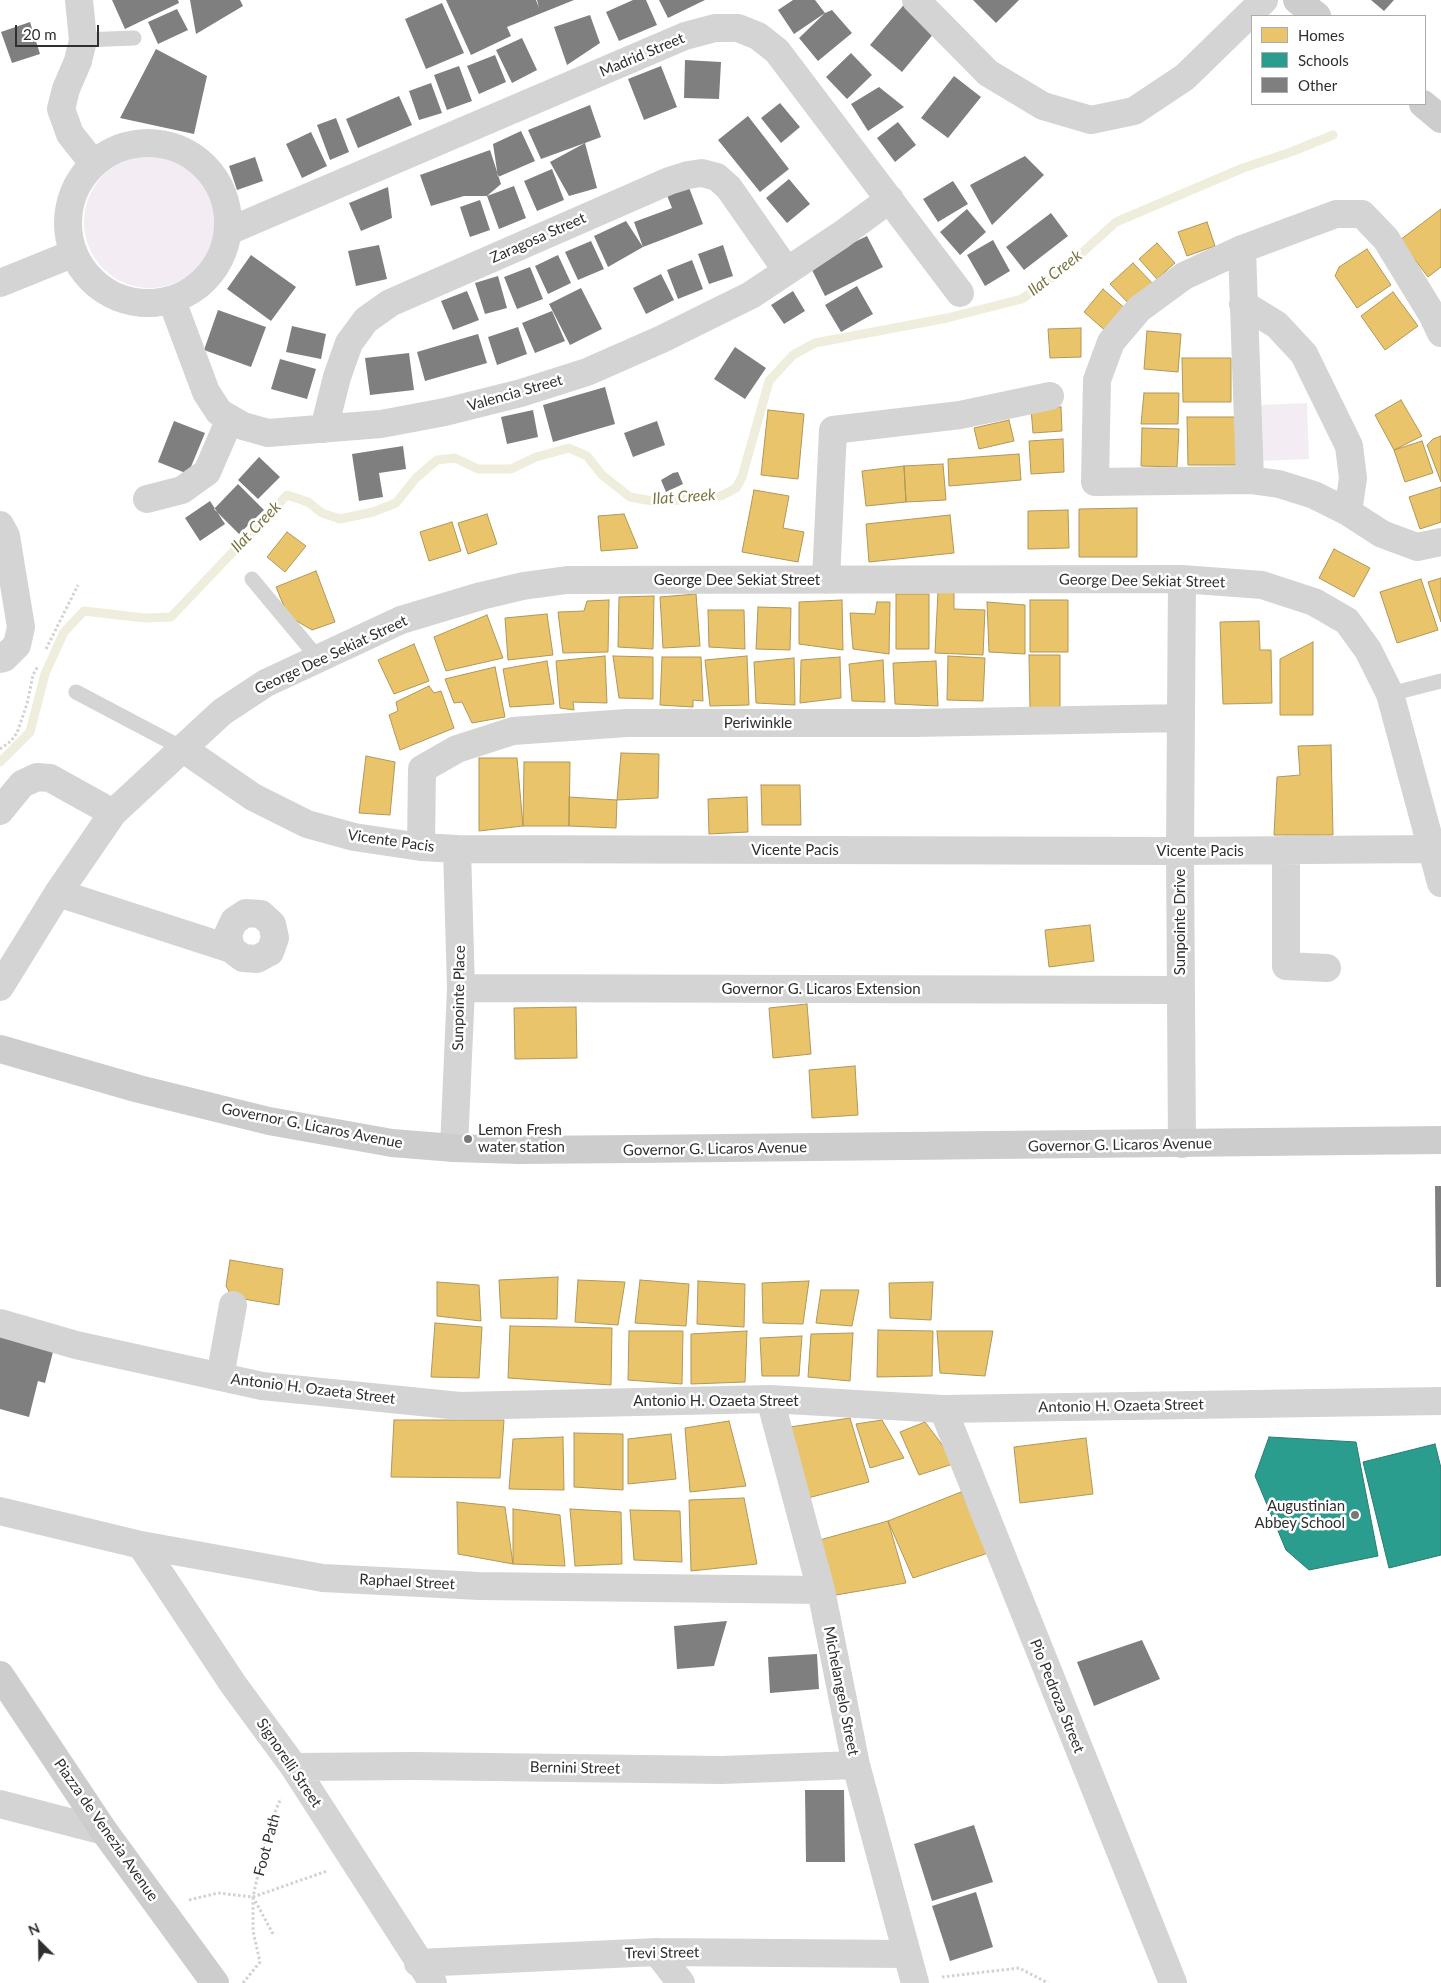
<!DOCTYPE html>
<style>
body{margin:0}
#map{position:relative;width:1441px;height:1983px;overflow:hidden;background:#fff;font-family:Lato,sans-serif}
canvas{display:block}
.legend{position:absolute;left:1251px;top:15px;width:175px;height:90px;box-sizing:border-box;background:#fff;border:1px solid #acacac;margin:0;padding:6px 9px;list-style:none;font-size:15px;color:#2f2f2f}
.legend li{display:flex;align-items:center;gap:10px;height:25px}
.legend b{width:25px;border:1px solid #acacac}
.north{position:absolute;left:15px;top:1918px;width:50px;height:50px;-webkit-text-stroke:4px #fff;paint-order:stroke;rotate:337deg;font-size:14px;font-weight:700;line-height:20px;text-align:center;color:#2f2f2f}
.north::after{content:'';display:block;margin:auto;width:18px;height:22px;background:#2f2f2f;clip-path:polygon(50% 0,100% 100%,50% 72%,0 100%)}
.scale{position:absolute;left:15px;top:25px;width:84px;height:22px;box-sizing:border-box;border:2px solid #2f2f2f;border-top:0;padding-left:6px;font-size:15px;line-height:18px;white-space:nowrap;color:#2f2f2f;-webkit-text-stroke:4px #fff;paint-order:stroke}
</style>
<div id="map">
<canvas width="1441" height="1983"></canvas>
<ul class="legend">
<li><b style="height:14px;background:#e9c46a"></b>Homes</li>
<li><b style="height:14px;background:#2a9d8f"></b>Schools</li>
<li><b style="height:14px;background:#7f7f7f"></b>Other</li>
</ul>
<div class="north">N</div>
<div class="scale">20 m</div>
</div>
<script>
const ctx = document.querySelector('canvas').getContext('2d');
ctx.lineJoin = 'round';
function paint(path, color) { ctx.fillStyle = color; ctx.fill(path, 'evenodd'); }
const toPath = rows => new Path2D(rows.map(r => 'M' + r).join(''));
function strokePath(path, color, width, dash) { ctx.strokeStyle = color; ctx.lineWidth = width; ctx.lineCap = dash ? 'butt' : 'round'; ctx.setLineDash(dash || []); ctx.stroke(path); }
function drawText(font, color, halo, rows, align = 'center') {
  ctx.font = font + ' Lato,sans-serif'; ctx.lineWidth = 5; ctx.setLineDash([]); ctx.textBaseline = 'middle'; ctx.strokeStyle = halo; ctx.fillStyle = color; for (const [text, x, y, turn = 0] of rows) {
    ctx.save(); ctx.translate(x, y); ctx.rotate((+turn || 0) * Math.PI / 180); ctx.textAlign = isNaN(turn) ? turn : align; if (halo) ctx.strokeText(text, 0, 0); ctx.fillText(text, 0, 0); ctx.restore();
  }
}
paint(toPath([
 '84 222a66 66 0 1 1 132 0a66 66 0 1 1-132 0Z',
 [1307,403,1309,459,1261,461,1259,405]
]), '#f3edf3');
const homes = toPath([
 [1441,209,1441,267,1428,277,1400,240,1441,209],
 [1207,222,1215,246,1187,256,1178,232,1207,222],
 [1157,243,1175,263,1157,279,1139,259,1157,243],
 [1367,249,1391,285,1357,308,1335,276,1339,267,1367,249],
 [1133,263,1156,287,1133,308,1110,284,1133,263],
 [1103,289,1128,311,1108,333,1084,312,1103,289],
 [1393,292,1418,326,1385,350,1361,316,1393,292],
 [1081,328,1081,357,1050,358,1048,329,1081,328],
 [1147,331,1181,334,1178,372,1144,369,1147,331],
 [1182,358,1231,358,1231,402,1183,402,1182,358],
 [1144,393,1179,393,1178,424,1141,424,1144,393],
 [1401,400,1422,436,1394,450,1375,415,1401,400],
 [1061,407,1062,431,1033,433,1031,409,1061,407],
 [768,410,804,414,798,479,761,475,768,410],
 [1187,417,1242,417,1242,465,1188,465,1187,417],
 [1009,420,1014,441,979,449,974,428,1009,420],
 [1142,428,1179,429,1177,467,1141,466,1142,428],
 [1441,436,1441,482,1427,445,1433,439,1441,436],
 [1063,439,1064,472,1031,474,1029,441,1063,439],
 [1422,441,1433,473,1405,482,1394,450,1422,441],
 [1019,454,1021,480,949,486,948,459,1019,454],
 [943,464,946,500,906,502,904,466,943,464],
 [904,466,906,502,866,506,862,471,904,466],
 [1441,487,1441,522,1420,529,1409,497,1441,487],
 [754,490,789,496,783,528,804,532,798,562,742,552,754,490],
 [1137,508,1137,557,1079,557,1079,509,1137,508],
 [1068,510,1069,548,1028,549,1028,511,1068,510],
 [487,514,497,544,468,554,458,523,487,514],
 [624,514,638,548,601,551,598,516,624,514],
 [950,515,954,553,869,562,866,524,950,515],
 [452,522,461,551,429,561,420,532,452,522],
 [287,532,306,546,285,572,267,557,287,532],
 [1334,549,1370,568,1354,597,1319,578,1334,549],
 [316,571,335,622,312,630,288,616,276,587,316,571],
 [1441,578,1441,622,1428,582,1441,578],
 [1421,579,1438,630,1397,643,1380,592,1421,579],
 [938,591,954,592,954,609,985,610,983,655,935,653,938,591],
 [696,594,700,646,663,648,660,597,696,594],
 [896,594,929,594,929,649,896,649,896,594],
 [654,596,653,649,618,647,619,597,654,596],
 [609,600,608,652,563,653,558,612,584,611,587,601,609,600],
 [842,600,843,650,799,644,799,602,842,600],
 [1030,600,1068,600,1068,652,1030,652,1030,600],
 [877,602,890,602,889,654,853,649,850,613,875,614,877,602],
 [987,602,1025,605,1025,654,989,652,987,602],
 [758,607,791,608,790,650,756,649,758,607],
 [708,610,744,610,745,649,709,647,708,610],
 [547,614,553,655,508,660,505,618,547,614],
 [487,615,503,658,446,671,434,637,487,615],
 [1259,621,1260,650,1271,650,1272,703,1223,704,1220,622,1259,621],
 [1313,642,1313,715,1280,715,1280,659,1313,642],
 [414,644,429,681,394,694,378,660,414,644],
 [1029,655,1060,655,1060,707,1030,708,1029,655],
 [605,656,607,703,573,702,574,710,560,708,556,661,605,656],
 [613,656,653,657,653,699,619,698,613,656],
 [747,656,749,705,710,706,705,660,747,656],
 [948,656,985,658,983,701,947,700,948,656],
 [662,657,701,657,703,701,693,700,693,707,660,705,662,657],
 [840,657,841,698,800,703,801,660,840,657],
 [794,658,795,705,756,703,754,662,794,658],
 [883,660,885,702,852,701,849,664,883,660],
 [547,661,554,704,510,707,503,669,547,661],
 [936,661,938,706,895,704,893,663,936,661],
 [495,667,505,717,472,723,462,702,454,703,445,679,495,667],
 [429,686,434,693,441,691,454,728,400,750,389,715,398,711,396,702,429,686],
 [1331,745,1333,835,1274,835,1277,777,1300,775,1298,746,1331,745],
 [621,753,659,754,658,798,617,800,621,753],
 [366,756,395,762,390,815,359,813,366,756],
 [479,758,517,758,523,826,479,831,479,758],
 [524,762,570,762,569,826,523,826,524,762],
 [761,785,800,785,801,825,762,825,761,785],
 [569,797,617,800,616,828,569,826,569,797],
 [747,797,748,832,709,834,708,799,747,797],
 [1090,925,1094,961,1049,967,1045,930,1090,925],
 [807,1004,811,1054,773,1058,769,1008,807,1004],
 [576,1007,577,1058,515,1059,514,1008,576,1007],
 [855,1066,858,1115,812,1118,809,1070,855,1066],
 [230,1260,283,1269,279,1305,232,1297,226,1286,230,1260],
 [558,1277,557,1319,501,1318,499,1280,558,1277],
 [578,1280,625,1282,618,1325,575,1322,578,1280],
 [640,1280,689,1284,686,1326,635,1323,640,1280],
 [698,1281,745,1284,744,1327,697,1324,698,1281],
 [809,1281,803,1324,763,1323,762,1283,809,1281],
 [437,1282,479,1285,481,1321,437,1316,437,1282],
 [933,1282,931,1320,890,1318,889,1283,933,1282],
 [821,1290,859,1290,852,1326,816,1323,821,1290],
 [435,1323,482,1327,479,1378,431,1377,435,1323],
 [510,1326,612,1328,611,1385,508,1378,510,1326],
 [878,1330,933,1331,932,1376,877,1377,878,1330],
 [629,1331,683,1331,682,1384,628,1380,629,1331],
 [747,1331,745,1382,691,1384,691,1334,747,1331],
 [937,1331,993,1331,985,1376,940,1373,937,1331],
 [853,1333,850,1381,808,1377,811,1334,853,1333],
 [802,1336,799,1376,762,1376,760,1338,802,1336],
 [850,1418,869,1482,804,1499,790,1427,850,1418],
 [394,1420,504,1420,500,1478,391,1477,394,1420],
 [882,1420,904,1458,870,1468,856,1424,882,1420],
 [729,1421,746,1486,690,1492,685,1428,729,1421],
 [925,1422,956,1463,919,1475,900,1432,925,1422],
 [574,1433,623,1434,623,1490,574,1487,574,1433],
 [671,1434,676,1479,628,1484,628,1439,671,1434],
 [563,1437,564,1490,509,1489,513,1439,563,1437],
 [1086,1438,1093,1494,1020,1503,1014,1447,1086,1438],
 [961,1492,991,1552,913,1578,888,1521,961,1492],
 [744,1498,757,1564,691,1571,689,1500,744,1498],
 [457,1502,505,1507,513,1564,458,1554,457,1502],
 [513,1509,560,1515,565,1566,513,1564,513,1509],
 [570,1509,621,1512,622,1564,575,1566,570,1509],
 [630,1510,680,1511,682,1562,634,1560,630,1510],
 [888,1521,906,1583,830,1596,816,1541,888,1521]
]);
paint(homes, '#e9c46a');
strokePath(homes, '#b19758', 1);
const schools = toPath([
 [1269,1437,1356,1442,1378,1556,1309,1570,1286,1550,1255,1476,1269,1437],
 [1435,1444,1441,1468,1441,1555,1389,1568,1363,1462,1435,1444]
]);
paint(schools, '#2a9d8f');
strokePath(schools, '#2c7c72', 1);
strokePath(toPath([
 [0,762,30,732,45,674,64,632,84,611,144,618,171,617,287,495,308,502,322,513,340,519,373,512,396,503,416,478,437,460,455,458,478,469,511,469,536,457,569,448,587,456,602,475,630,497,658,502,721,496,736,488,742,477,769,381,793,355,815,343,947,318,1022,299,1064,269,1116,222,1243,168,1291,152,1333,135]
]), '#efeddc', 9);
paint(toPath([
 [112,0,178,0,179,3,125,29],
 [190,0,240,0,243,6,196,34],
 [446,0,536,0,539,8,537,0,574,0,507,27,511,36,471,55],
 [633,0,646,0,657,25,619,41,606,12],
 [659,0,705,0,668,18],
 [793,0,815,0,825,13,794,34,778,10],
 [973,0,1019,0,996,23],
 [1371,0,1394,0,1384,11],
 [907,1,939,27,902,72,870,45],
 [442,3,464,53,426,69,405,19],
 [177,9,188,30,158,44,148,22],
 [832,10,852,33,818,61,799,38,825,13],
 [590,15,600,43,567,65,554,27],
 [30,22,40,54,12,63,1,32],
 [522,38,537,70,512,83,496,50],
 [156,49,207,76,194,134,120,118],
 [851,53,872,75,847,99,826,77],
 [495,55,506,82,479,94,467,66],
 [685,60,721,62,719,99,684,98],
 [459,66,472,101,447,110,434,75],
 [661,66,677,107,644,120,628,79],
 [954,76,981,97,948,138,921,118],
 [431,83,442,113,419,120,409,91],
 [879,87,904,107,868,131,851,104],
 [399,96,412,125,358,148,346,119],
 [780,103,800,127,781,143,761,118],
 [590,105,601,137,585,143,597,188,569,196,550,162,585,143,541,159,528,130],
 [748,116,789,169,760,192,718,140],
 [336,118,349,152,330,160,317,125],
 [898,122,916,145,895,162,877,138],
 [521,131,535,161,498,177,493,144],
 [311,132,327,166,302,178,286,144],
 [490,150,501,184,487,196,514,186,526,218,499,229,487,196,464,196,431,206,420,175],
 [1025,156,1044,175,992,225,970,185],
 [255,157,263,181,237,190,229,166],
 [552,169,564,200,537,211,524,181],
 [789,179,810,204,787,223,766,198],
 [953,181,968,204,938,222,923,199],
 [688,185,703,224,643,247,608,267,594,236,626,221,643,247,634,222,672,208,666,193],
 [388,187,392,218,361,231,349,203],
 [480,200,490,230,470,237,460,207],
 [967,209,986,232,960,255,940,232],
 [1051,213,1068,236,1024,270,1006,247],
 [867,236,883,267,825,296,809,264],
 [993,240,1010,271,985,286,967,255],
 [591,241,604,269,578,280,565,252],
 [379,245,387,279,356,286,348,251],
 [723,245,733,276,709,284,698,254],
 [251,255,296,287,271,321,227,289],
 [558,255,571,283,548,294,535,266],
 [692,260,703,289,678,299,667,270],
 [530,267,543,299,517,309,504,277],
 [661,274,674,300,646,314,633,288],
 [498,276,507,308,485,314,475,283],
 [857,286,873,314,841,332,825,305],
 [581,288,602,329,570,345,549,304],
 [467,291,479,320,453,330,441,301],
 [793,291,805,311,784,324,771,305],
 [218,310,266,327,251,367,204,350],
 [552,311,565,341,535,353,522,323],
 [292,326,326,334,321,359,286,352],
 [518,327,527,354,497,365,488,337],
 [478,334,487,363,425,381,417,352],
 [735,347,766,368,745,399,714,379],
 [409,353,414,390,370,395,365,358],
 [280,359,316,369,307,399,271,389],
 [605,387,615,424,553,442,543,405],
 [533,410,538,437,507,444,501,417],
 [174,421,205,433,188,474,158,462],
 [657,421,665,445,633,457,624,433],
 [403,446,406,469,379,473,383,497,359,501,352,454],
 [259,457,280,477,258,499,238,480],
 [678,472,683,484,666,492,661,480,673,473],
 [238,484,264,510,239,534,214,509],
 [210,501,225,524,200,541,185,518],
 [1435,1186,1441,1186,1441,1287,1436,1287],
 [0,1337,53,1352,45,1383,38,1381,29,1417,0,1409],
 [727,1621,714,1666,677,1669,674,1626],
 [1142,1640,1160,1679,1094,1706,1077,1662],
 [817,1654,819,1689,770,1693,768,1657],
 [805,1790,844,1790,845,1862,806,1862],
 [974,1825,993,1882,932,1901,914,1844],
 [976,1892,993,1947,950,1961,932,1906]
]), '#7f7f7f');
strokePath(toPath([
 [46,649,78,585],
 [0,749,11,741,17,733,27,704,33,675,38,666],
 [189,1900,218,1893,253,1897,327,1871],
 [273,1934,253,1897,268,1829,281,1798],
 [942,1977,1019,1968,1048,1983],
 [243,1983,260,1962,253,1931,253,1897]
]), '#d2d2d2', 3, [2.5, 2.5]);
strokePath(toPath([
 [83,40,134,38],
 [252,579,318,658],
 [76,692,182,748],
 [1390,694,1441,681]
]), '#d4d4d4', 15);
strokePath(toPath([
 [79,0,83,40,78,61,66,89,61,109,70,134,93,163],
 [916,0,988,73,1043,106,1091,120,1134,111,1185,77,1264,0],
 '68 223a80 80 0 1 1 160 0a80 80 0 1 1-160 0Z',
 [229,231,685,36,715,28,738,28,758,36,777,51,960,293],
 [1242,249,1250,480],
 [0,283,72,254],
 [172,301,206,392,219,412,243,426,268,433,381,424,445,412,521,393,587,372,662,339,751,295,841,235,890,199],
 [1243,304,1277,325,1304,354,1349,446,1353,478,1348,512],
 [1441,333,1433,316,1386,239,1362,214,1336,214,1242,249,1184,276,1139,309,1111,342,1097,380,1095,482,1250,480,1279,484,1314,495,1348,512,1382,534,1417,547,1441,542],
 [324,429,337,377,349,343,366,320,390,303,669,181,688,175,702,173,717,177,729,188,787,271],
 [147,499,182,490,207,472,230,419],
 [0,525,6,536,21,627,17,645,4,658,0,659],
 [1182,579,1180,851,1182,1144],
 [826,580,833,430,960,415,1050,396],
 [182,748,253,797,307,824,354,837,421,847,457,849,1180,851,1432,849],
 [0,811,22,784,37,777,50,778,113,813],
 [421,847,422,769,457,749,513,731,627,723,913,723,1181,718],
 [1286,850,1286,966,1327,968],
 [58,893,231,949,243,958,257,959,270,952,275,938,272,924,261,914,246,913,234,921,228,934,231,949],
 [0,987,58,893,113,813,222,712,266,683,401,620,481,596,523,586,567,580,1182,579,1262,585,1314,602,1347,621,1368,650,1390,694,1441,883],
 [461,988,1181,990],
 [454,1148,461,988,457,849],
 [0,1323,76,1345,262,1386,460,1406,770,1399,943,1409,1441,1401],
 [220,1377,233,1305],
 [770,1399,821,1590,856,1765,915,1983],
 [943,1409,1173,1983],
 [0,1511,141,1545,323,1578,479,1586,821,1590],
 [141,1545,233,1684,294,1767,433,1983],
 [294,1767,414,1766,722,1770,856,1765],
 [0,1804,104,1831],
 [657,1952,681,1983],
 [418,1963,657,1952,906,1954]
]), '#d4d4d4', 28);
strokePath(toPath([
 [1297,0,1317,16],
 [1423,104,1441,119],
 [0,1049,139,1089,269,1121,392,1143,454,1148,518,1150,637,1149,1441,1140],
 [0,1675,104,1831,215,1983]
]), '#cdcdcd', 28);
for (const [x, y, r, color] of [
 [468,1139,5,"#787878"],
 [1355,1515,5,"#787878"]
]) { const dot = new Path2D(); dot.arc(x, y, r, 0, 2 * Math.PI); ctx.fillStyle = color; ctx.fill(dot); strokePath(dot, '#fff', 2); }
drawText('15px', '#2f2f2f', '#fff', [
 ["Madrid Street",642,55,-23],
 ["Zaragosa Street",538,238,-24],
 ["Valencia Street",515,393,-16],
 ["George Dee Sekiat Street",737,580],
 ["George Dee Sekiat Street",1142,581,1],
 ["George Dee Sekiat Street",331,655,-25],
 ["Periwinkle",758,723],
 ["Vicente Pacis",391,841,8],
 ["Vicente Pacis",795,850],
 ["Vicente Pacis",1200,851],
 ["Sunpointe Drive",1180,922,-90],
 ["Governor G. Licaros Extension",821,989],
 ["Sunpointe Place",459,998,-89],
 ["Governor G. Licaros Avenue",312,1126,11],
 ["Governor G. Licaros Avenue",1120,1145,-1],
 ["Governor G. Licaros Avenue",715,1149,-1],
 ["Antonio H. Ozaeta Street",313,1389,7],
 ["Antonio H. Ozaeta Street",716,1401],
 ["Antonio H. Ozaeta Street",1121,1406,-1],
 ["Raphael Street",407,1582,3],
 ["Michelangelo Street",841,1691,79],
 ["Pio Pedroza Street",1057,1696,68],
 ["Signorelli Street",289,1763,56],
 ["Bernini Street",575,1768,1],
 ["Piazza de Venezia Avenue",106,1830,55],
 ["Foot Path",267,1845,-75],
 ["Trevi Street",662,1953,-1]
]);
drawText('15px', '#2f2f2f', '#fff', [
 ["Lemon Fresh",478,1130],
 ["water station",478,1147],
 ["Augustinian",1345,1506,"right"],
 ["Abbey School",1345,1523,"right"]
], 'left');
drawText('italic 16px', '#7b7542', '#fff', [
 ["Ilat Creek",1055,273,-38],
 ["Ilat Creek",684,497,-4],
 ["Ilat Creek",256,527,-46]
]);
</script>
